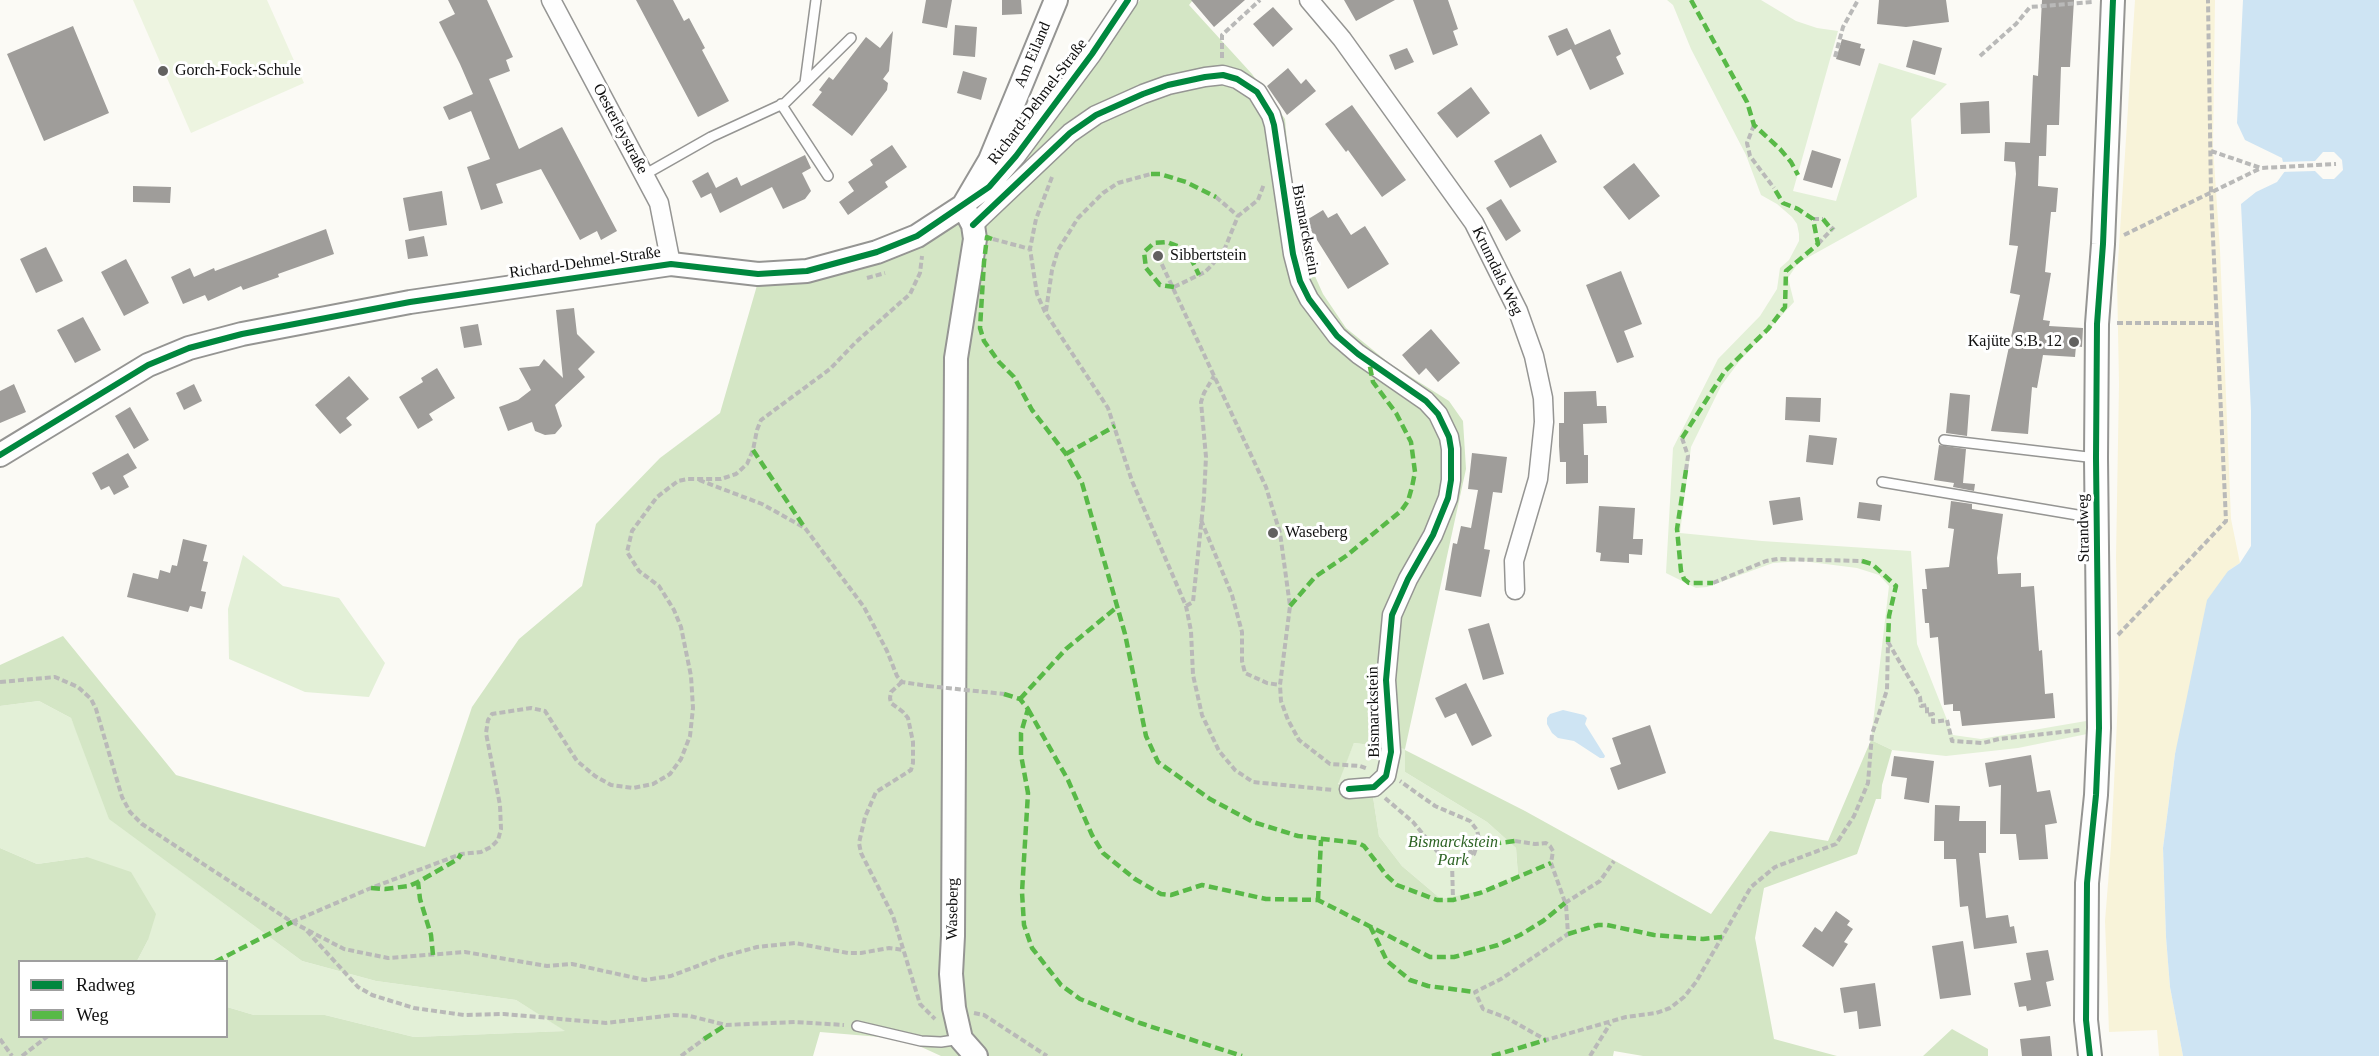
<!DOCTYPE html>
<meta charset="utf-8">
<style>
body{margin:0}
#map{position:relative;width:2379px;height:1056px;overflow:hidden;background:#fbfaf5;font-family:"Times New Roman",serif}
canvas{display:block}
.legend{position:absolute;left:18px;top:960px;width:210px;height:78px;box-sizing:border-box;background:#fff;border:2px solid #9f9f9f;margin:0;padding:8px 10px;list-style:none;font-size:18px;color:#0f0f0f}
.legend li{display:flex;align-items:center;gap:12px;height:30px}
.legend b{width:30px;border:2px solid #9f9f9f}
</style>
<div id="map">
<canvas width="2379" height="1056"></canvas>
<ul class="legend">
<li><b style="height:8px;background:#00873e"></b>Radweg</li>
<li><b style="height:8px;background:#58b947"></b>Weg</li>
</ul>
</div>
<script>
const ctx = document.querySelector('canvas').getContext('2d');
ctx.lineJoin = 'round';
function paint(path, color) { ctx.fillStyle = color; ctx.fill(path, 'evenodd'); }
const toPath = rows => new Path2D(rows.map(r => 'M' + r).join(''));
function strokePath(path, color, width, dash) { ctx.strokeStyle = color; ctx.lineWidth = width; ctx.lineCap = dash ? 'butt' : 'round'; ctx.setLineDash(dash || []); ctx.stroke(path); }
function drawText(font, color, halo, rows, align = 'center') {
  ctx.font = font + ' "Times New Roman",serif'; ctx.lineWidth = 6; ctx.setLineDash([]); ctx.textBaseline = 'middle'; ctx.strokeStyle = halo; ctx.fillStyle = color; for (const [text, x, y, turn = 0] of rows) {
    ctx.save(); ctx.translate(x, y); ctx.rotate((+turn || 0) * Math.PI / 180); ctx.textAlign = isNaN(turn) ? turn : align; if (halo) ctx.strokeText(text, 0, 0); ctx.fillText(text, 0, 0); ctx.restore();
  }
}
paint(toPath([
 [1667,0,1761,0,1796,21,1817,28,1838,31,1793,191,1836,201,1879,63,1947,84,1911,119,1917,197,1798,263,1788,278,1794,302,1738,363,1721,386,1691,447,1680,533,1762,541,1911,551,1917,644,1953,735,1981,739,2086,721,2087,734,2018,748,1946,756,1892,750,1871,740,1889,586,1879,575,1857,568,1802,561,1773,563,1707,587,1696,588,1666,573,1673,448,1718,359,1760,316,1777,289,1780,268,1789,260,1799,241,1799,234,1797,224,1792,217,1777,204,1761,195,1746,155,1691,49,1673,5],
 [243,555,283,586,339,598,385,663,369,697,305,692,229,659,228,609],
 [39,701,71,718,85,750,176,868,302,961,376,981,516,1000,566,1031,414,1037,325,1015,254,1015,227,1007,226,962,137,961,148,940,87,857,37,864,0,848,0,706],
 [1354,743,1405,749,1405,772,1487,822,1516,848,1518,877,1488,889,1441,899,1402,866,1379,836,1373,797,1337,783]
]), '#e3f0d7');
paint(toPath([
 [1140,0,1193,0,1189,5,1252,74,1285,119,1292,199,1305,254,1323,294,1346,328,1389,363,1449,401,1463,421,1466,469,1405,749,1354,743,1338,784,1373,797,1379,836,1402,866,1441,899,1488,889,1518,876,1516,848,1487,822,1405,772,1405,750,1525,811,1711,914,1770,831,1828,841,1871,740,1892,750,1882,785,1881,799,1876,799,1857,854,1764,888,1755,938,1774,1039,1837,1056,1643,1056,1614,1051,1613,1056,941,1056,917,1045,880,1037,820,1032,813,1056,0,1056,0,848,37,864,87,857,131,872,156,914,148,940,137,961,20,962,20,1036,226,1036,227,1007,254,1015,325,1015,414,1037,565,1031,516,1000,376,981,302,961,109,819,71,718,39,701,0,706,0,665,63,636,176,775,425,847,472,707,519,639,582,586,596,524,660,458,720,413,758,282,893,253,960,224,990,199,1059,103,1064,108],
 [1952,1029,1988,1049,1988,1056,1923,1056]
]), '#d4e6c5');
paint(toPath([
 [2135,0,2215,0,2213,147,2220,250,2231,519,2240,563,2228,571,2175,754,2163,848,2166,937,2170,987,2183,1056,2159,1056,2157,1030,2109,1032,2105,921,2111,846,2119,679,2116,558,2119,384,2117,277]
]), '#f8f3d9');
paint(toPath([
 [133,0,267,0,304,83,191,133]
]), '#edf4e0');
paint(toPath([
 [2243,0,2379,0,2379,1056,2183,1056,2170,987,2166,937,2163,848,2175,754,2207,600,2228,571,2240,563,2251,546,2251,411,2241,204,2256,192,2277,182,2285,171,2282,158,2245,140,2237,123],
 [1563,710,1584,715,1587,718,1585,724,1605,756,1604,758,1600,758,1574,741,1558,738,1552,733,1547,724,1547,718,1550,714]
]), '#cee4f3');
paint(toPath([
 [2323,152,2334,152,2342,160,2343,170,2334,179,2323,179,2315,171,2280,172,2280,162,2315,161]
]), '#fbfaf5');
paint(toPath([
 [448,0,487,0,513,57,506,60,510,71,489,79,519,149,562,127,617,231,601,240,597,231,580,240,541,169,496,184,503,203,481,210,467,167,490,159,471,111,449,120,443,107,473,94,460,64,439,22,455,14],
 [636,0,673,0,684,21,689,18,705,48,702,50,729,101,698,117],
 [926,0,952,0,947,28,922,23],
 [1002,0,1021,0,1022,14,1002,15],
 [1191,0,1245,0,1214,27],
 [1344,0,1395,0,1356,21],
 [1413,0,1448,0,1458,29,1453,31,1458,45,1433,55],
 [1879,0,1946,0,1949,22,1906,27,1877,24],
 [2042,0,2074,0,2070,67,2061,67,2059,125,2047,125,2046,156,2039,156,2038,186,2058,188,2056,212,2051,212,2045,272,2051,273,2043,320,2050,321,2049,326,2083,328,2082,347,2076,346,2075,357,2043,355,2037,388,2032,387,2028,434,1991,431,2020,295,2010,293,2018,246,2009,245,2016,174,2015,162,2004,161,2005,142,2030,143,2033,75,2038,76],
 [1273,7,1293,29,1273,47,1253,24],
 [955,25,977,27,975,57,953,55],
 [73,26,109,113,44,141,7,54],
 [1567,28,1575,45,1610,29,1621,54,1616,57,1624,74,1590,90,1571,49,1557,56,1548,36],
 [893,31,889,71,883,79,888,83,887,90,852,136,812,105,822,92,819,90,829,77,833,80,866,37,880,48],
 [1842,39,1861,44,1860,48,1865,49,1860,66,1836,59],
 [1913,40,1942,48,1935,75,1906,67],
 [1407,48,1414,62,1395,70,1389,55],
 [1288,68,1301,84,1306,79,1316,91,1287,115,1267,86],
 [963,71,987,78,981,100,957,93],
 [1471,87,1490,113,1457,138,1437,113],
 [1989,101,1990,133,1961,134,1960,103],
 [1352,105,1406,180,1382,197,1348,150,1346,152,1325,124],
 [1541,134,1557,162,1510,188,1494,161],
 [892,145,907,167,885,182,888,187,848,215,839,202,854,191,848,182,873,165,870,160],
 [1812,150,1841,159,1832,188,1803,180],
 [805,155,811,168,802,173,811,191,805,199,783,209,772,187,720,213,711,193,701,198,692,181,708,172,716,188,737,177,741,186],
 [1634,163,1660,196,1629,220,1603,187],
 [133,186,171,187,170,203,133,202],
 [442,191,447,225,409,231,403,198],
 [1501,199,1521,231,1506,241,1486,208],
 [1323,210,1328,218,1337,213,1351,235,1365,226,1389,264,1348,289,1305,221],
 [326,229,334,254,278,274,279,277,243,290,241,286,208,301,205,295,183,304,171,277,190,268,194,277,214,268,215,271],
 [424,236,428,256,408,259,405,240],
 [46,247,63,281,36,293,20,259],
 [126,259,149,303,124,316,101,272],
 [1621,271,1642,324,1624,331,1634,357,1617,363,1586,285],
 [574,308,577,334,595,352,578,369,585,377,555,405,562,426,555,434,545,435,535,431,532,422,508,431,499,407,518,400,531,390,519,368,539,366,544,359,563,378,556,310],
 [83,317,101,350,75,363,57,330],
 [478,324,482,345,464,348,460,327],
 [1431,329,1460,363,1438,382,1426,368,1419,375,1402,355],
 [437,368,455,398,429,414,433,420,418,429,399,397,423,382,421,378],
 [349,376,369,399,346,418,352,425,340,434,315,405],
 [14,384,26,412,0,423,0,391],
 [194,384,202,401,184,410,176,393],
 [1596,391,1597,406,1606,406,1607,423,1583,424,1584,455,1588,455,1588,483,1566,484,1566,462,1560,462,1559,446,1559,423,1564,423,1564,392],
 [1950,393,1970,395,1967,436,1946,433],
 [1786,397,1821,398,1820,422,1785,420],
 [130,407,149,440,134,449,115,416],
 [1809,435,1837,438,1833,465,1806,462],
 [1939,445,1966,449,1963,483,1975,484,1974,491,1953,487,1954,483,1934,480],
 [128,453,137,468,123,476,129,487,114,495,109,486,101,490,92,473],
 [1472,453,1507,457,1502,493,1493,492,1484,549,1490,550,1481,597,1445,590,1453,543,1457,544,1461,526,1471,528,1478,490,1468,489],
 [1800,497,1803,520,1773,525,1769,501],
 [1951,501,1972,504,1972,509,2003,514,1997,558,1998,574,2021,573,2021,587,2034,586,2039,651,2042,650,2045,694,2053,693,2055,718,1962,726,1960,711,1953,711,1953,704,1944,705,1938,637,1930,638,1929,623,1925,623,1922,589,1927,589,1925,569,1949,567,1954,529,1948,528],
 [1859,502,1882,505,1880,521,1857,518],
 [1599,506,1635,508,1633,539,1643,539,1642,555,1629,554,1629,563,1600,561,1601,553,1596,552],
 [183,539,207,545,203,561,208,562,201,591,206,592,202,609,190,606,188,612,127,597,133,573,158,579,160,570,170,573,172,565,177,566],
 [1489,623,1504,674,1483,680,1468,629],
 [1466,683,1492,736,1472,746,1456,713,1445,718,1435,698],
 [1650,725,1666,773,1618,790,1610,768,1621,764,1612,738],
 [2031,755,2037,792,2050,790,2057,823,2045,825,2048,859,2019,860,2016,834,2000,834,2001,785,1989,787,1985,763],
 [1894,756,1934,761,1929,803,1904,799,1907,778,1891,776],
 [1935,805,1960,806,1959,821,1986,821,1986,853,1979,853,1986,918,2008,915,2010,927,2014,926,2017,943,1974,949,1968,906,1960,907,1956,859,1944,859,1944,841,1934,841],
 [1836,911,1850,921,1847,925,1853,929,1844,942,1848,944,1833,967,1802,946,1815,927,1822,932],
 [1963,941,1971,995,1940,999,1932,946],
 [2048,950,2054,980,2046,982,2051,1006,2027,1011,2026,1006,2019,1007,2014,983,2031,980,2026,953],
 [1875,983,1881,1026,1859,1029,1857,1011,1844,1013,1840,988],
 [2050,1036,2052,1056,2022,1056,2020,1039]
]), '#9f9d9a');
const service = toPath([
 [805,83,816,0],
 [781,104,828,176],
 [644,175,711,137,785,103,851,38],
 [1944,440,2096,458],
 [1882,482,2095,518],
 [857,1026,921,1041,941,1042,961,1039]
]);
const minor = toPath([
 [551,0,659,203,671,264],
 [1309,0,1342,39,1474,223,1518,311,1534,356,1543,398,1544,422,1538,479,1514,561,1515,590],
 [966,204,989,187,1016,156,1092,54,1128,0],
 [973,225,1070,133,1096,115,1143,94,1168,85,1205,77,1223,75,1237,79,1257,92,1271,115,1274,125,1293,254,1300,281,1309,299,1337,336,1358,354,1426,401,1438,414,1449,437,1451,449,1451,480,1448,498,1433,535,1408,579,1392,615,1386,680,1391,752,1386,776,1374,787,1349,789]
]);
const tertiary = toPath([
 [963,206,973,225,975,239,956,358,953,936,951,974,954,1008,961,1039,976,1056],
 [0,455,148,365,189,348,242,334,410,302,671,264,758,274,807,271,877,252,917,236,963,206,990,160,1056,0],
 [2090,1056,2086,1020,2087,883,2096,795,2099,728,2096,458,2097,324,2103,244,2113,0]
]);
strokePath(service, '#959593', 12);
strokePath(minor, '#959593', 21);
strokePath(tertiary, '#959593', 26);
strokePath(toPath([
 [1980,56,2016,24,2030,7,2093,2],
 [1835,57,1843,27,1858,0],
 [1222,58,1222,35,1260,0],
 [1754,125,1747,143,1750,156,1774,188],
 [2211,151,2261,168,2336,164],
 [1052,177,1036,219,1030,249,1037,294,1045,312,1108,408,1132,481,1186,606,1191,631,1193,675,1202,715,1219,751,1235,770,1253,782,1333,790],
 [1216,197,1238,216],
 [1813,219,1823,219],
 [2124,235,2261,168],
 [993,239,1030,249],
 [1818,244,1834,227],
 [1158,256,1266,487,1280,533,1290,606,1280,685,1281,701,1288,720,1299,740,1330,764,1360,766,1368,769],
 [867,278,885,273],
 [1174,287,1205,272,1212,265,1225,248,1238,216,1258,200,1264,184],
 [1046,311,1052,270,1058,250,1078,218,1103,193,1118,183,1151,174],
 [2117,323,2218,323],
 [1682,438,1688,456,1686,470],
 [699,480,762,504,805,528,864,607,887,651,897,676,902,682,928,686],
 [1201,520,1232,595,1242,632,1242,661,1245,673,1267,683,1280,685],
 [1713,583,1766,561,1778,559,1862,561],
 [1186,606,1193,602,1204,497,1206,457,1201,402,1204,393,1214,376],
 [2118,635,2226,521,2211,194,2208,0],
 [1888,642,1920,697,1921,706,1927,705,1927,715,1933,714,1933,722,1947,720,1952,741,1983,743,1999,739,2080,730],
 [0,682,55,677,78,687,91,699,96,709,122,797,130,812,142,824,292,922,344,949,388,958,465,952,547,966,572,964,645,980,671,976,721,957,757,947,795,943,848,953,861,953,889,948,904,950],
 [902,682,891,692,890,698,891,703,903,712,908,718,913,742,913,763,911,770,876,792,865,817,859,843,861,853,893,916,920,1004,935,1019],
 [1385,798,1413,822,1441,856,1452,862,1462,862,1474,854,1479,839,1477,830,1470,821,1435,806,1400,781],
 [1454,840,1474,854],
 [1515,841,1535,844,1546,843,1550,846,1553,851,1551,863,1566,905,1568,934,1501,979,1475,992,1483,1009,1507,1018,1546,1040,1626,1017,1656,1013,1670,1008,1684,997,1696,982,1751,887,1775,867,1836,844,1854,816,1868,783,1872,734,1887,690,1888,642],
 [1452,862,1453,900],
 [1565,903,1600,881,1614,861],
 [292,922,371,888,461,854,481,852,491,847,498,840,501,829,500,805,486,733,488,720,492,714,531,708,545,711,577,761,595,776,611,785,633,788,653,784,670,774,681,759,690,736,693,708,691,676,681,627,674,610,659,586,639,571,627,552,632,531,657,497,678,481,688,479,721,479,736,474,747,464,753,450,757,430,761,420,830,369,856,342,910,294,920,273,922,256],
 [307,931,358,987,372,995,414,1008,464,1015,504,1014,606,1023,673,1015,690,1016,726,1025,795,1022,844,1025],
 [974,1013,984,1015,1047,1056],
 [0,1039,12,1056],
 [22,1056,48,1036],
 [681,1056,704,1039],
 [1590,1056,1610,1024]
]), '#b9b9b8', 4, [6, 3]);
strokePath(service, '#fefefe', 9);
strokePath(minor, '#fefefe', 18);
strokePath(tertiary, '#fefefe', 22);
strokePath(toPath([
 [928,686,1004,694]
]), '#b9b9b8', 4, [6, 3]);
strokePath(toPath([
 [1691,0,1747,102,1754,125,1780,149,1791,162,1798,175],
 [1151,174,1160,174,1186,182,1216,197],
 [1823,219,1832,230],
 [992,239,987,237,984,262,980,328,984,341,999,362,1014,377,1032,410,1066,454,1082,483,1125,634,1146,736,1158,762,1210,799,1253,822,1298,836,1358,843,1364,846,1387,876,1397,885,1437,900,1453,900,1480,893,1551,863],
 [1174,287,1160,285,1146,268,1144,252,1154,243,1167,242,1187,250,1199,275],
 [1682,438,1725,371,1768,329,1785,307,1786,271,1818,244,1813,219,1798,209,1783,203,1774,188],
 [753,450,805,528],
 [1066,454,1115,426],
 [1686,470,1677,529,1681,571,1684,579,1689,583,1713,583],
 [1862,561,1872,564,1896,586,1889,616,1888,642],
 [1290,606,1315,577,1346,556,1401,511,1408,501,1412,487,1415,472,1411,442,1396,413,1373,382,1369,362],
 [1004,694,1020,699,1028,709,1021,733,1021,755,1028,793,1022,892,1024,925,1032,948,1061,985,1080,999,1140,1023,1242,1056],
 [1020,699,1066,649,1117,607],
 [1028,709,1068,780,1092,835,1103,853,1135,879,1161,894,1171,895,1202,885,1266,899,1318,900,1430,957,1454,957,1498,945,1520,935,1543,921,1565,903],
 [1479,839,1499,843,1515,841],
 [371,888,385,889,409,886,418,882],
 [1318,900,1321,840],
 [1370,926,1387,961,1410,980,1428,986,1475,992],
 [1568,934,1598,925,1607,925,1654,935,1703,939,1722,937],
 [433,955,431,935,420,899,418,882,458,859,461,854],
 [215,962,292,922],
 [704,1039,726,1025],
 [1492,1056,1546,1040]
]), '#58b947', 4.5, [9, 4.5]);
strokePath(toPath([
 [973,225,1070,133,1096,115,1143,94,1168,85,1205,77,1223,75,1237,79,1257,92,1271,115,1274,125,1293,254,1300,281,1309,299,1337,336,1358,354,1426,401,1438,414,1449,437,1451,449,1451,480,1448,498,1433,535,1408,579,1392,615,1386,680,1391,752,1386,776,1374,787,1349,789],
 [0,455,148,365,189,348,242,334,410,302,671,264,758,274,807,271,877,252,917,236,989,187,1016,156,1092,54,1128,0],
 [2090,1056,2086,1020,2087,883,2096,795,2099,728,2096,458,2097,324,2103,244,2113,0]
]), '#00873e', 6);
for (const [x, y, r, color] of [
 [163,71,6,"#626160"],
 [1158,256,6,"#626160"],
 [2074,342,6,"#626160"],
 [1273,533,6,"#626160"]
]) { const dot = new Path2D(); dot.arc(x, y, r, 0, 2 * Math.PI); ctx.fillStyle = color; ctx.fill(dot); strokePath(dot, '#fff', 2); }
drawText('16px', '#0f0f0f', '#fff', [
 ["Am Eiland",1033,55,-67],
 ["Richard-Dehmel-Straße",1038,102,-53],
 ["Oesterleystraße",620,129,62],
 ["Bismarckstein",1305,230,79],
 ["Richard-Dehmel-Straße",585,263,-8],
 ["Krumdals Weg",1497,271,64],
 ["Strandweg",2084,528,-91],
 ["Bismarckstein",1374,712,-91],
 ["Waseberg",953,909,-89]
]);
drawText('16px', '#0f0f0f', '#fff', [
 ["Gorch-Fock-Schule",175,71],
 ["Sibbertstein",1170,256],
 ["Kajüte S.B. 12",2062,342,"right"],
 ["Waseberg",1285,533]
], 'left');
drawText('italic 16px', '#2d6324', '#fff', [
 ["Bismarckstein",1453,843],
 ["Park",1453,861]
]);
</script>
